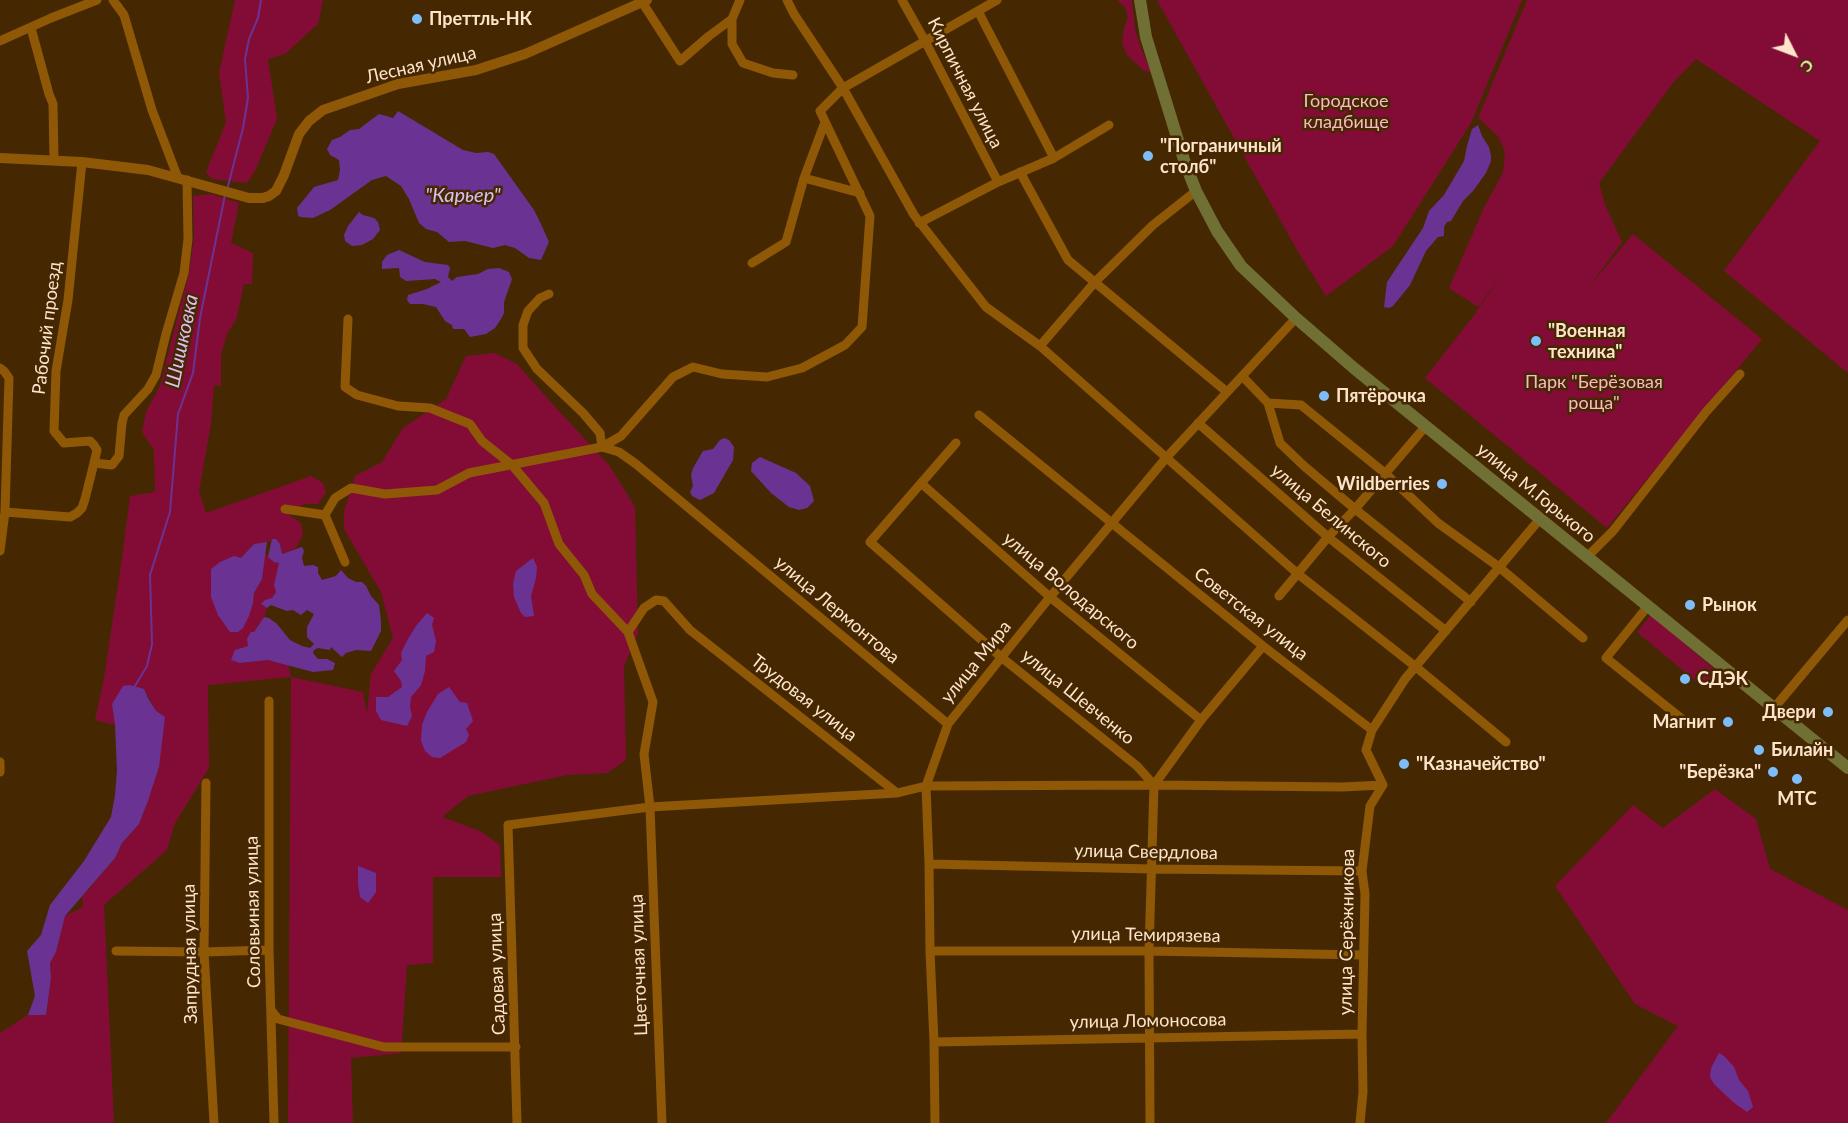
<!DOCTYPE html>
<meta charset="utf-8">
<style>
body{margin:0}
#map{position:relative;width:1848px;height:1123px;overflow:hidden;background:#452802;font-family:Lato,sans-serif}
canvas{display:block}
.north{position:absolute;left:1764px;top:24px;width:60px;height:60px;-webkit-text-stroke:4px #452802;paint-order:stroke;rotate:132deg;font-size:16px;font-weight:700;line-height:24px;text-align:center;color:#fde4cb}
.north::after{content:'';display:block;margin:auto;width:21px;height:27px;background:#fde4cb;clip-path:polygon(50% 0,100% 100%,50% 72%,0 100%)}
</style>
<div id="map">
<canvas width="1848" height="1123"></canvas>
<div class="north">С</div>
</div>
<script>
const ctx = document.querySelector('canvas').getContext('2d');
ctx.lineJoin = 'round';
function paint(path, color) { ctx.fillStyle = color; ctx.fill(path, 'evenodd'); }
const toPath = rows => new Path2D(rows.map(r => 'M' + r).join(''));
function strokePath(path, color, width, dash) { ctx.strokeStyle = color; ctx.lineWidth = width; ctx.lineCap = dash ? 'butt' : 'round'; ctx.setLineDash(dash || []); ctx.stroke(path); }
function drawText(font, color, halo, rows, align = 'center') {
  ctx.font = font + ' Lato,sans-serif'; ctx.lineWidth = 5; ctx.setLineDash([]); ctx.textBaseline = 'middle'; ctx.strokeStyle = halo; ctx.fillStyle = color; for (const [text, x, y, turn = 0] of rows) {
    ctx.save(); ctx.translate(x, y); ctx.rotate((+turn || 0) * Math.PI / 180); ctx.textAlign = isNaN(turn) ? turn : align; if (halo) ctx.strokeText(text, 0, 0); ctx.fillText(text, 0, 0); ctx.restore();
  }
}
paint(toPath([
 [235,0,323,0,318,24,285,54,268,59,277,119,255,171,247,183,212,179,206,172,226,123,219,73],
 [1117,0,1132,0,1135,29,1142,51,1151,70,1149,72,1143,70,1127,55,1122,44,1124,29,1128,17,1125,7],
 [1157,0,1522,0,1471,123,1393,246,1326,296,1297,250,1253,172],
 [1527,0,1848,0,1848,373,1724,271,1820,141,1696,59,1673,83,1599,183,1605,205,1622,242,1588,288,1633,234,1762,339,1607,528,1425,378,1472,318,1504,271,1478,307,1449,288,1483,210,1503,172,1505,152,1498,136,1478,118],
 [211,194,239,203,231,243,253,253,252,284,244,284,236,320,228,332,221,354,221,386,214,385,211,424,199,491,206,513,311,476,323,483,326,492,318,504,304,504,288,514,301,523,303,535,295,549,282,554,280,544,276,539,267,542,254,544,241,558,211,569,212,581,243,628,253,603,254,593,262,579,265,554,274,561,279,563,279,569,275,579,276,592,272,598,265,600,262,605,267,608,264,617,254,632,248,646,241,648,241,663,268,660,288,664,291,677,363,692,367,713,371,674,393,638,381,592,344,529,344,512,355,476,382,462,403,428,446,399,466,356,495,353,517,364,557,409,609,465,635,507,638,633,624,666,626,760,607,773,567,775,468,796,442,817,480,831,500,845,501,877,433,877,433,963,407,965,401,1053,351,1058,353,1123,288,1123,291,677,208,685,209,768,175,823,167,850,104,905,114,1123,0,1123,0,1033,28,1015,46,1014,51,978,50,963,56,952,65,916,83,907,82,897,115,858,122,843,139,824,148,801,159,767,156,711,144,689,112,704,115,725,95,720,104,678,123,551,130,496,155,492,154,450,142,432,146,412,160,386,189,273,194,237,193,196],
 [1651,615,1718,672,1704,688,1637,632],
 [1715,789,1756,819,1770,869,1848,910,1848,1123,1606,1123,1678,1026,1635,1004,1555,886,1633,805,1663,828]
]), '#830c37');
paint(toPath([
 [398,111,463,150,476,153,488,152,494,154,534,210,540,222,549,242,541,260,529,258,515,248,505,245,493,248,465,241,449,242,437,232,426,229,419,223,409,199,401,186,386,176,372,180,330,210,313,218,300,217,298,215,297,208,314,187,338,180,340,170,339,160,330,155,327,149,332,140,340,137,350,130,359,129,379,114,393,118],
 [1478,125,1482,136,1489,147,1491,156,1491,161,1486,173,1473,191,1463,201,1451,221,1447,222,1444,227,1444,236,1438,237,1426,251,1410,285,1393,306,1389,308,1384,307,1387,282,1423,228,1429,211,1444,195,1464,161,1467,146,1472,129],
 [359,212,363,215,374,218,378,222,380,230,373,239,362,245,352,246,345,241,344,235,348,226],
 [399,250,425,262,448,265,450,268,448,277,452,281,457,277,478,274,488,269,499,268,509,272,512,279,504,302,504,313,501,319,495,328,486,334,470,337,464,329,453,329,452,325,445,321,436,307,423,304,410,304,407,300,408,295,427,289,441,282,435,279,406,281,400,277,399,268,382,269,382,262,387,255],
 [724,438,729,440,734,447,733,460,714,493,700,500,692,496,690,492,693,486,691,475,693,468,703,451,713,449,720,440],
 [760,457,796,473,810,486,814,501,807,508,799,510,789,507,771,493,751,471,752,463],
 [272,539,276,539,280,544,282,554,302,547,304,551,302,558,304,566,313,565,318,567,318,573,322,580,336,576,341,570,348,578,356,582,362,582,366,586,371,596,379,605,381,621,381,631,371,651,356,650,346,653,342,657,331,647,330,650,318,648,314,650,313,653,318,659,327,659,335,663,333,670,313,672,268,660,240,663,231,660,235,650,248,646,247,639,251,632,254,632,264,617,269,618,277,624,290,640,302,646,310,648,314,644,307,637,307,627,314,614,307,610,301,615,293,610,287,611,271,605,267,608,261,604,265,600,272,598,276,592,274,585,279,563,274,562,268,557],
 [267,542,262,579,254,593,253,603,249,616,243,628,238,632,230,632,218,615,211,597,211,569,220,562,234,556,241,558,254,544],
 [533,558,537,567,536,578,531,596,534,616,525,617,521,613,514,597,513,584,516,571],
 [427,613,434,618,432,625,436,641,434,652,426,656,425,671,421,685,411,697,410,707,412,716,407,726,381,720,376,711,376,697,388,697,402,687,401,681,394,671,402,660,401,653,408,639,416,626],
 [130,685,144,689,148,698,156,711,165,717,159,767,148,801,139,824,122,843,115,858,65,916,56,952,50,963,51,978,46,1015,28,1015,35,996,27,951,41,935,50,905,84,861,111,817,115,795,117,771,115,725,112,704,123,686],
 [449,687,460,702,467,703,473,721,466,729,469,735,466,742,440,758,432,757,425,751,421,741,422,725,427,712,438,694],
 [358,866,376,873,376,892,368,903,360,897,358,884],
 [1719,1053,1724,1056,1734,1067,1739,1080,1748,1091,1753,1107,1747,1112,1733,1102,1714,1084,1710,1077,1711,1068]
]), '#6a3393');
strokePath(toPath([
 [227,190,243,128,248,98,245,59,249,39,258,18,261,0],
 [135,686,147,666,152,644,150,575,170,512,178,414,193,373,200,318,225,195]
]), '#6a3393', 2);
strokePath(toPath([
 [113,0,124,15,152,110,178,178],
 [787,0,794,14,843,88,914,215,986,307,1040,346,1298,574,1416,667,1506,742],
 [902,0,925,41,998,182],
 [642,2,680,61,709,36,732,19,740,0],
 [978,11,1054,158],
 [732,19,732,44,743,63,773,73,793,75],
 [31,28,49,94,53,104,54,160],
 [0,41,51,18,97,0],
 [825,122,804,178,860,193],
 [82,162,68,300,56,371,54,431,64,443,90,441,94,445,97,450,94,463],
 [1020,172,1068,260,1227,392],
 [919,223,998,182,1054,158,1109,125],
 [752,263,786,242,804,178],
 [549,294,540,298,528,311,523,325,523,348,537,369,583,413,600,433,602,447],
 [348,319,345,387,357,395,398,406,430,408,470,424,482,441,512,465,544,503,559,544,584,575,592,594,628,632,653,702,644,754,650,807,662,1123],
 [1040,346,1095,282,1153,225,1196,191],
 [0,368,4,371,9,378,5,512],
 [1242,376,1268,403,1280,443,1304,466,1355,509,1471,602],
 [1268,403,1301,405,1386,474,1438,523,1499,567,1583,638],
 [979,415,1263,646,1372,730],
 [1198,423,1328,537,1446,631],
 [956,443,870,542,1001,657,1137,766,1154,785],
 [602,447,619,452,636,464,948,724],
 [922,484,1050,597,1201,720],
 [285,509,325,515,345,562],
 [325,515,335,498,351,488,385,494,437,490,469,473,602,447,621,436,673,377,693,367,722,374,767,377,802,368,845,345,862,327,870,216,820,111,843,88,997,0],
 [0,551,5,512,70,517,77,513,82,508,85,499,94,463,112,465,119,456,122,423,124,415,148,389,156,375,166,334,184,273,188,239,187,180],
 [1587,557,1613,531,1706,412,1740,374],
 [1279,596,1328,537,1355,509,1425,427],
 [1648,606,1606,658,1687,723],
 [628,632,644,608,656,600,664,601,690,630,897,793],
 [269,701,269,950,274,1123],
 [1774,708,1848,620],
 [0,762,0,772],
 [206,783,204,952,214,1123],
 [929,864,1152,869,1362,871],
 [116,951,204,952,269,950],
 [930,951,1149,951,1363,955],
 [271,1010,278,1019,384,1047,516,1047],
 [934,1042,1362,1034],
 [517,1123,508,825,650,807,897,793,926,786,1154,785,1342,787,1383,785],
 [935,1123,934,1042,930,951,929,864,926,786,948,724,1050,597,1166,458,1296,318],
 [1150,1123,1149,951,1154,785,1201,720,1263,646],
 [1360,1123,1363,1092,1362,1034,1365,894,1362,871,1370,806,1383,785,1366,750,1372,730,1405,679,1539,520]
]), '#8e5807', 9);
strokePath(toPath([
 [0,158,82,162,148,170,249,198,263,198,269,196,276,191,284,175,299,134,309,121,323,110,398,84,476,70,525,54,647,0]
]), '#8e5807', 10);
strokePath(toPath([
 [1140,0,1146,37,1185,163,1196,191,1217,231,1241,266,1296,318,1355,369,1848,768]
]), '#717034', 12);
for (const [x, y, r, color] of [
 [417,19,6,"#7ebdf9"],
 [1148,156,6,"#7ebdf9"],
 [1536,341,6,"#7ebdf9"],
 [1324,396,6,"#7ebdf9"],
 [1442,484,6,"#7ebdf9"],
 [1690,605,6,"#7ebdf9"],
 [1685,679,6,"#7ebdf9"],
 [1828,712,6,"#7ebdf9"],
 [1728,722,6,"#7ebdf9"],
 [1759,750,6,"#7ebdf9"],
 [1404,764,6,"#7ebdf9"],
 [1773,772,6,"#7ebdf9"],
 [1797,779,6,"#7ebdf9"]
]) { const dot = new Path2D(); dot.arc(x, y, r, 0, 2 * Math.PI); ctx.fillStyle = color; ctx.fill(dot); strokePath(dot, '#452802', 2); }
drawText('bold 18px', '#fde4cb', '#452802', [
 ["Преттль-НК",429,19],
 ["\"Пограничный",1160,146],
 ["столб\"",1160,167],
 ["\"Военная",1548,331],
 ["техника\"",1548,352],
 ["Пятёрочка",1336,396],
 ["Wildberries",1430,484,"right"],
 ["Рынок",1702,605],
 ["СДЭК",1697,679],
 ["Двери",1816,712,"right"],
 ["Магнит",1716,722,"right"],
 ["Билайн",1771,750],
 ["\"Казначейство\"",1416,764],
 ["\"Берёзка\"",1761,772,"right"],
 ["МТС",1797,799,"center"]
], 'left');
drawText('18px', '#fde4cb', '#452802', [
 ["Лесная улица",421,65,-13],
 ["Кирпичная улица",965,83,63],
 ["Рабочий проезд",47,328,-83],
 ["улица М.Горького",1536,493,39],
 ["улица Белинского",1331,516,40],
 ["улица Володарского",1071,591,40],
 ["улица Лермонтова",837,610,40],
 ["Советская улица",1251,614,38],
 ["улица Мира",976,662,-51],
 ["улица Шевченко",1078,697,39],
 ["Трудовая улица",804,698,38],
 ["улица Свердлова",1146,852,1],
 ["Соловьиная улица",253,912,-91],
 ["улица Серёжникова",1347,932,-89],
 ["улица Темирязева",1146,935,1],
 ["Запрудная улица",190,954,-91],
 ["Цветочная улица",639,965,-92],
 ["Садовая улица",497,974,-92],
 ["улица Ломоносова",1148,1021,-1]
]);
drawText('18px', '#f9bac4', '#452802', [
 ["Городское",1346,101],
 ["кладбище",1346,122],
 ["Парк \"Берёзовая",1594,382],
 ["роща\"",1594,403]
]);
drawText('italic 20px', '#d9c0f2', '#452802', [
 ["\"Карьер\"",463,196],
 ["Шишковка",182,341,-78]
]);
</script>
